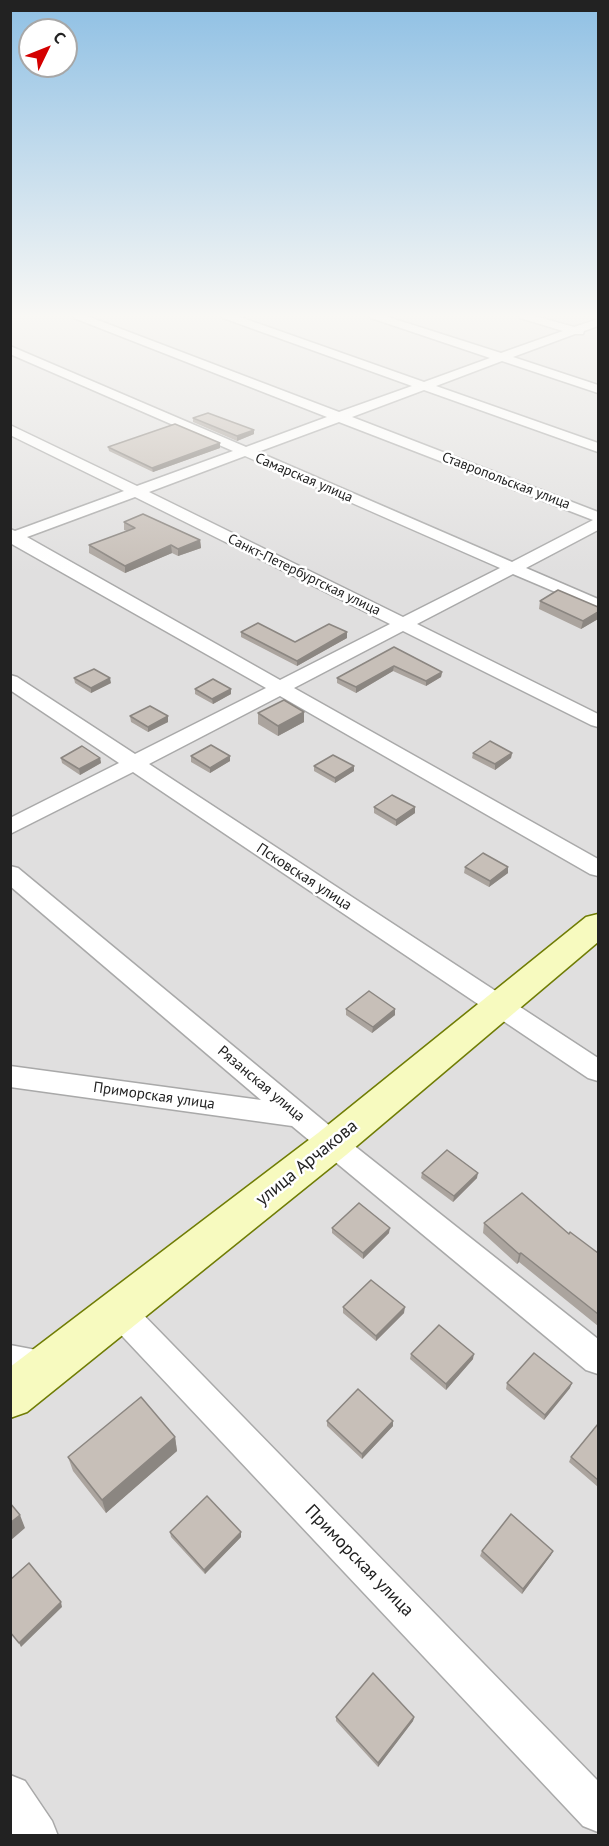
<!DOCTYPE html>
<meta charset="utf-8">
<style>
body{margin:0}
#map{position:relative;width:609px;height:1846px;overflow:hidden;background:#f2efe9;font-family:"PT Sans",sans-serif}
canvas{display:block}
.frame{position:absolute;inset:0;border:12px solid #222;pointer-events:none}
.north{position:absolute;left:18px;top:18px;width:60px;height:60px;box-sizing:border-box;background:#fff;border:2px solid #a7a7a7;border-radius:50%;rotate:47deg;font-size:16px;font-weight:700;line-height:24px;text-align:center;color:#222}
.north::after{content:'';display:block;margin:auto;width:21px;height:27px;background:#d40000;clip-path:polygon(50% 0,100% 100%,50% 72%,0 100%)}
</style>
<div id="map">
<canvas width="609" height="1846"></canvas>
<div class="frame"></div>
<div class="north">С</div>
</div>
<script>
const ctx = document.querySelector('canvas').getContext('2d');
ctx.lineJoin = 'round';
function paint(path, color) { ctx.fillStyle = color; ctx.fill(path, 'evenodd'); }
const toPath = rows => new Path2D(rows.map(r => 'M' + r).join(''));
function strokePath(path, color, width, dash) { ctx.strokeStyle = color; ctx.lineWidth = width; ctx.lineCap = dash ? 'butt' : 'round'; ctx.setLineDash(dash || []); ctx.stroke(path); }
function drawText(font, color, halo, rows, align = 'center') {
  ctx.font = font + ' "PT Sans",sans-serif'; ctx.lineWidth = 5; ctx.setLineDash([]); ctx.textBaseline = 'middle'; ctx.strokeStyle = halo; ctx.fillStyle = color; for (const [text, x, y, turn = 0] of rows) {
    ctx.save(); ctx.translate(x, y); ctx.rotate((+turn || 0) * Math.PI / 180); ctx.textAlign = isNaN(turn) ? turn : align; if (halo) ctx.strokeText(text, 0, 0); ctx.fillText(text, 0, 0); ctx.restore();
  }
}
paint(toPath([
 [11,316,598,316,598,1835,11,1835]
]), '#e0dfdf');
const street = toPath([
 [73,316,87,316,339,412,412,386,223,318,222,316,237,316,424,382,490,358,371,318,370,316,385,316,501,353,563,331,520,318,519,316,535,316,574,327,598,319,598,326,584,331,583,334,575,334,513,357,598,385,598,393,502,361,436,386,598,443,598,452,424,390,352,417,598,512,598,530,526,568,598,599,598,610,513,574,417,624,598,714,598,727,591,725,403,631,294,688,598,859,598,876,590,874,280,696,149,764,598,1058,598,1081,588,1078,133,772,10,834,10,818,119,763,10,690,10,675,17,677,135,754,266,688,10,543,10,529,15,531,124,491,10,435,10,425,137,486,233,451,10,354,10,346,246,447,327,417,74,318,73,316],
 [339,422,593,520,512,562,258,452,339,422],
 [245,456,500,568,403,617,149,492,245,456],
 [135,497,390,624,280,680,27,537,135,497],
 [10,866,18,868,342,1136,598,1339,598,1374,586,1370,292,1126,10,1087,10,1066,261,1100,10,886,10,866],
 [119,1296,130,1301,598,1781,598,1832,583,1826,108,1321,103,1311,108,1301,119,1296],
 [10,1345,47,1352,59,1357,64,1368,59,1379,47,1384,10,1377,10,1345],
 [10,1775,25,1781,52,1821,58,1836,11,1836,10,1775]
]);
const secondary = toPath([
 [598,914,598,942,346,1155,27,1412,10,1418,10,1367,318,1133,586,917,598,914]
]);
strokePath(street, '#a9a9a9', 3);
strokePath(secondary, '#707d05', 3);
paint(street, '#fff');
paint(secondary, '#f7fabf');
paint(toPath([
 [193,418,254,430,254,434,237,441,193,422],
 [108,447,220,448,153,472,109,451],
 [124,522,200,540,201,548,178,556,172,553,125,573,89,553,89,545,127,531,124,530],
 [540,601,598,607,598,619,581,629,539,609],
 [241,632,295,642,347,638,297,666,241,637],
 [394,647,442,672,441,677,426,686,393,671,356,693,337,683,337,678],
 [74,678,111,683,91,693,75,683],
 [195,689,231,694,213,704,195,694],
 [258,713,304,722,278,736,258,724],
 [130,716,168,716,168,722,148,732,131,722],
 [473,753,512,753,511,758,495,770,472,758],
 [191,756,230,756,230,761,210,773,191,762],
 [61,758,100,758,101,763,80,775,62,763],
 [314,766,354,771,335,783,314,771],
 [374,807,415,813,396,826,374,813],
 [465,867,508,873,489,887,464,873],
 [346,1009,395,1015,372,1033,346,1015],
 [422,1173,477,1178,453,1202,421,1178],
 [484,1223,569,1234,598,1253,598,1326,519,1262,517,1264,483,1233],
 [332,1228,389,1233,363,1259,332,1233],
 [343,1307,404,1313,376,1341,343,1313],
 [411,1354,473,1359,446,1390,410,1359],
 [507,1383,570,1388,544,1420,506,1389],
 [327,1421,393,1421,393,1426,362,1459,327,1426],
 [598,1425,598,1487,569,1462,571,1457],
 [175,1437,177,1451,106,1513,73,1471,68,1457],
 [170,1532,241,1537,205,1574,171,1537],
 [482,1551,551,1555,522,1594,480,1556],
 [336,1717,414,1717,413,1721,378,1767,336,1721]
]), '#aba49e');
paint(toPath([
 [254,430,254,434,237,441,237,436],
 [220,443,220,448,153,472,152,468],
 [200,540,201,548,178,556,178,549],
 [171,545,172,553,125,573,125,566],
 [598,612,598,619,581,629,583,621],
 [347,632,347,638,297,666,297,661],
 [394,666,393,671,356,693,356,687],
 [442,672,441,677,426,686,426,681],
 [110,678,111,683,91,693,91,688],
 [231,689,231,694,213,704,212,699],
 [304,712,304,722,278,736,278,726],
 [168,716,168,722,148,732,148,727],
 [512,753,511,758,495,770,495,764],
 [230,756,230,761,210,773,210,768],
 [100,758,101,763,80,775,79,769],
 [354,766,354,771,335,783,335,778],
 [415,807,415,813,396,826,396,820],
 [508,867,508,873,489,887,490,881],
 [395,1009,395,1015,372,1033,373,1027],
 [478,1173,477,1178,453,1202,454,1196],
 [390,1228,389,1233,363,1259,363,1253],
 [521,1253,519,1262,517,1264,519,1254],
 [405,1307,404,1313,376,1341,376,1336],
 [474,1354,473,1359,446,1390,446,1384],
 [572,1383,570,1388,544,1420,545,1415],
 [393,1421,393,1426,362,1459,362,1454],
 [175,1437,177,1451,106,1513,102,1500],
 [20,1515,25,1528,10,1541,10,1523],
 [241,1532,241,1537,205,1574,204,1570],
 [553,1551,551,1555,522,1594,523,1589],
 [61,1602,62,1607,21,1647,19,1643],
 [414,1717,413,1721,378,1767,378,1763]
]), '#8b8681');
const building = toPath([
 [208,413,254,430,237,436,193,418,208,413],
 [175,424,220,443,152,468,108,447,175,424],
 [143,514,200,540,178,549,171,545,125,566,89,545,135,528,124,522,143,514],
 [558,590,598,607,598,612,583,621,540,601,558,590],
 [258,623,295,642,329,624,347,632,297,661,241,632,258,623],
 [394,647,442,672,426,681,394,666,356,687,337,678,394,647],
 [94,669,110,678,91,688,74,678,94,669],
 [213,679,231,689,212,699,195,689,213,679],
 [284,700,304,712,278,726,258,713,284,700],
 [150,706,168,716,148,727,130,716,150,706],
 [490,741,512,753,495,764,473,753,490,741],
 [211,745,230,756,210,768,191,756,211,745],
 [82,746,100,758,79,769,61,758,82,746],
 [333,755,354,766,335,778,314,766,333,755],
 [392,795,415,807,396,820,374,807,392,795],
 [483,853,508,867,490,881,465,867,483,853],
 [369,991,395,1009,373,1027,346,1009,369,991],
 [447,1150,478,1173,454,1196,422,1173,447,1150],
 [522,1193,569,1234,570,1232,598,1253,598,1314,521,1253,519,1254,484,1223,522,1193],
 [359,1203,390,1228,363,1253,332,1228,359,1203],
 [371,1280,405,1307,376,1336,343,1307,371,1280],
 [439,1325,474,1354,446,1384,411,1354,439,1325],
 [534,1353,572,1383,545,1415,507,1383,534,1353],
 [358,1389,393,1421,362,1454,327,1421,358,1389],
 [141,1397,175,1437,102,1500,68,1457,141,1397],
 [598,1424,598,1480,571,1457,598,1424],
 [207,1496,241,1532,204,1570,170,1532,207,1496],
 [10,1503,20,1515,10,1523,10,1503],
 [511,1514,553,1551,523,1589,482,1551,511,1514],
 [29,1563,61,1602,19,1643,10,1632,10,1580,29,1563],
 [373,1673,414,1717,378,1763,336,1717,373,1673]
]);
paint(building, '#c7bfb8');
strokePath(building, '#8b8681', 1.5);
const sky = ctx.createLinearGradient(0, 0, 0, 574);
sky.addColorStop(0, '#8fc0e4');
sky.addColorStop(0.55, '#f9f8f5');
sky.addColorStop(1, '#f9f8f500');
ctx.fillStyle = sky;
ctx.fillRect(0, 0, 609, 574);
drawText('14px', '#222', '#fff', [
 ["Самарская улица",304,478,23],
 ["Ставропольская улица",506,481,21],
 ["Санкт-Петербургская улица",304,575,26]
]);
drawText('15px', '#222', '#fff', [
 ["Псковская улица",304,877,33],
 ["Рязанская улица",261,1084,40],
 ["Приморская улица",154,1096,8]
]);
drawText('18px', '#222', '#fff', [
 ["улица Арчакова",307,1163,-39],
 ["Приморская улица",359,1561,46]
]);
</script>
